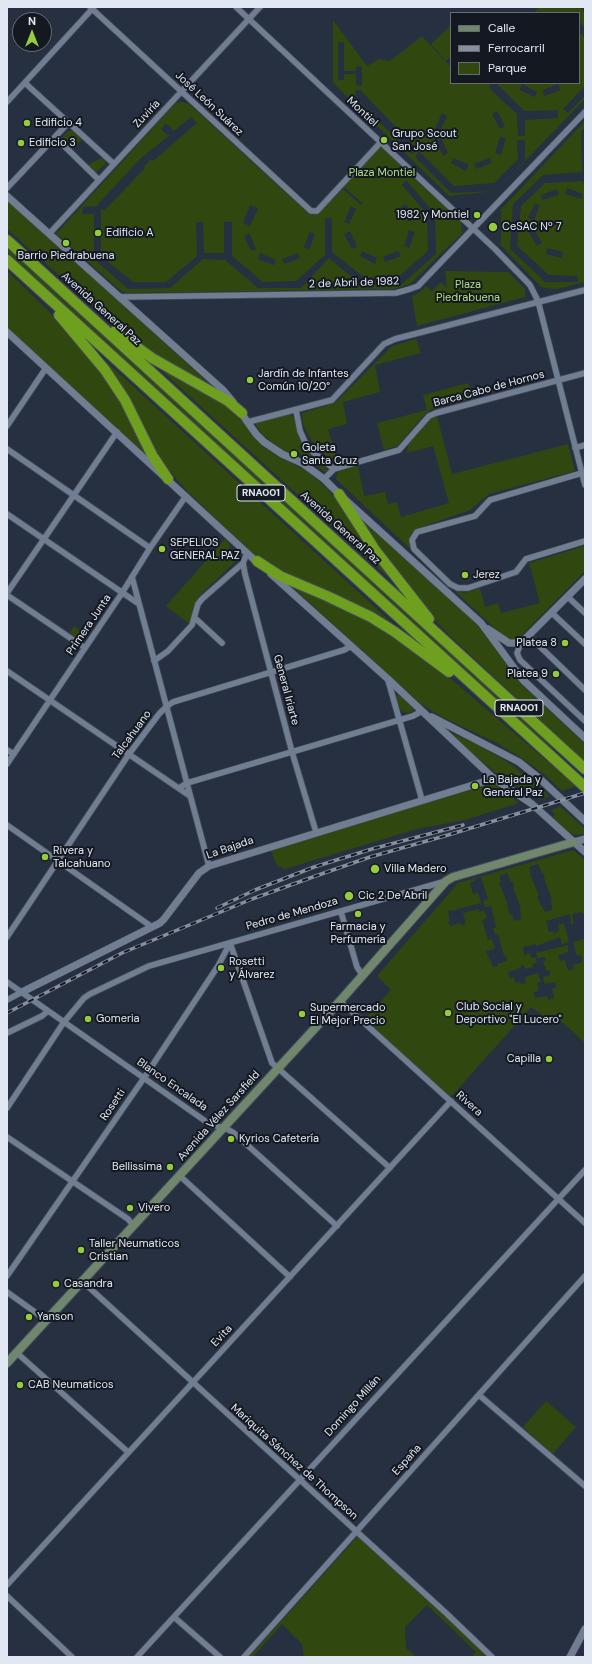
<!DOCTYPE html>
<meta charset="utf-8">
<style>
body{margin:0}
#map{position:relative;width:592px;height:1664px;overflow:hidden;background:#263041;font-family:"DM Sans",sans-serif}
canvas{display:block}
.frame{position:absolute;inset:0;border:8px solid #e1e8f3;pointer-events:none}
.legend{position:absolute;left:450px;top:12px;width:130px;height:72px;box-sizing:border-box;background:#141820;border:1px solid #666b74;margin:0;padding:5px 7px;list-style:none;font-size:12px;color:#e1e8f3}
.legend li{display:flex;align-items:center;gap:8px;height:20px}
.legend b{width:20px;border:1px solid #666b74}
.north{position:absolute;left:12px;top:12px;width:40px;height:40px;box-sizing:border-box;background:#141820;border:1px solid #666b74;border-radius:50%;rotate:0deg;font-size:11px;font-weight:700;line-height:16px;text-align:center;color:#e1e8f3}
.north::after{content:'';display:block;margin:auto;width:14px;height:18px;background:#93cc3d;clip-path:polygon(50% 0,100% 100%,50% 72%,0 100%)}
</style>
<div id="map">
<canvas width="592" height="1664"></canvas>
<div class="frame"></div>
<ul class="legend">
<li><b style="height:5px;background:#70876e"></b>Calle</li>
<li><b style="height:5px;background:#868f9d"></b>Ferrocarril</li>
<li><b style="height:11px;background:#314710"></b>Parque</li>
</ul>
<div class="north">N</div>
</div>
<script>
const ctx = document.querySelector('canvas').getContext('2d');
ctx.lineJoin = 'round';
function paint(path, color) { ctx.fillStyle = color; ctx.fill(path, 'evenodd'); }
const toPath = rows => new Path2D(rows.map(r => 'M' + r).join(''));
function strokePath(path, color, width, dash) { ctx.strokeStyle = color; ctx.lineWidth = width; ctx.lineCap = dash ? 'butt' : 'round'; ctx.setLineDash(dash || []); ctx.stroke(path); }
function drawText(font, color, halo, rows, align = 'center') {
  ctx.font = font + ' "DM Sans",sans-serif'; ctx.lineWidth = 4; ctx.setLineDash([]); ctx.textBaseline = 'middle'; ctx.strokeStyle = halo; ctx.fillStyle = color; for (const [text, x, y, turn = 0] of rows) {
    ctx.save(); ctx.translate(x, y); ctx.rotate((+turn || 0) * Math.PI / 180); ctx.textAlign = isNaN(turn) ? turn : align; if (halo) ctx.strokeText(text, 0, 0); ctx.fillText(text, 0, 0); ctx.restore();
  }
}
paint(toPath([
 [540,7,580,7,585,13,585,28,579,21,579,13,533,13],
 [333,20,367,66,379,59,390,61,422,36,451,67,451,83,490,83,490,89,517,114,518,136,525,136,525,120,558,118,558,110,524,111,496,83,579,83,579,32,585,38,585,86,563,109,568,113,585,96,585,99,496,191,449,196,333,83],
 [338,42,344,42,344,71,356,71,356,66,362,67,362,86,356,85,356,74,344,74,344,80,338,80],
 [522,84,537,92,535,97,519,90],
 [558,84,561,90,544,96,543,90],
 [356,90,362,91,363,93,417,149,412,154,355,98],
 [497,111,505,126,500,129,492,114],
 [442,113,447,116,440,131,435,129],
 [500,137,506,138,501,155,495,153],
 [441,138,448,153,443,156,436,141],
 [517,140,525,140,525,160,496,191,451,193,454,186,494,183,518,159],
 [419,151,454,186,451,193,415,157],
 [453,158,469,165,466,171,451,163],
 [490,158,492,163,476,169,474,164],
 [451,25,451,56,446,61,431,44],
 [182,102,189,104,309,214,313,215,319,213,343,189,361,205,363,204,342,185,380,143,413,173,411,176,461,221,462,233,410,284,394,289,126,293,120,290,56,234,176,103],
 [191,117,197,123,153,161,149,159,148,163,143,166,145,168,105,210,101,209,101,256,133,282,166,282,197,256,196,222,203,222,204,253,224,253,224,222,232,222,232,256,263,282,296,281,325,255,325,218,332,218,332,252,365,278,398,277,428,251,427,214,402,185,406,180,435,214,436,254,402,284,360,284,329,258,301,288,258,288,225,260,203,259,170,288,128,289,94,259,94,214,96,212,93,214,82,214,83,207,98,206,98,204,140,159,171,134,167,135,161,129,166,123,174,131],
 [406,204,414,219,409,222,401,207],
 [250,205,258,208,250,226,243,223],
 [351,206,356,209,349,224,344,222],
 [409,230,415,232,409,248,404,246],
 [350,231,357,247,352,249,344,234],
 [310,232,315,234,309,250,304,247],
 [249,233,256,249,251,251,244,236],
 [362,251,377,258,375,264,360,256],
 [398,251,401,256,385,262,383,257],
 [260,253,276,260,274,265,258,259],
 [298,253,300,258,284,264,282,259],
 [585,121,585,127,581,132,582,172,543,175,513,204,510,249,545,282,578,282,578,276,549,275,517,246,521,206,545,183,582,181,585,185,585,282,557,289,546,288,541,287,485,229,485,226],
 [567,188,583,194,582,199,565,194],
 [557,189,559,195,542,200,541,195],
 [535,203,540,205,534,221,528,218],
 [501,209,501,242,499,243,485,229,485,226],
 [533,228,542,243,537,246,528,231],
 [547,248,563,252,562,258,546,254],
 [72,130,82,139,74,149,61,139,67,132],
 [102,158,106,163,93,175,86,167,91,163],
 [7,199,214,388,213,389,141,346,112,322,7,229],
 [7,247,512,709,566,761,536,736,7,253],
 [7,271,64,326,94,361,124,406,145,454,7,327],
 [445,271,508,272,525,289,525,297,417,326,412,296,419,293,426,286,432,291,441,282,447,288],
 [416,339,421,353,375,365,380,392,343,402,347,424,328,429,338,463,333,462,316,447,308,434,303,424,302,413,335,403,392,346],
 [99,355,401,631,259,559,187,491,168,469,152,447],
 [151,361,211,394,231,409,264,447,277,456,305,470,325,486,350,516,389,576,388,577],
 [468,383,473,398,432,409,426,413,397,446,384,450,377,423,427,410,423,395],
 [290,414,295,419,303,444,327,469,327,471,325,472,298,452,289,452,281,449,263,435,256,426,256,422,258,422],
 [437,416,452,474,568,444,575,471,489,494,470,510,422,527,416,530,410,537,412,547,458,591,464,593,480,588,485,607,498,603,501,613,540,603,529,563,585,546,585,571,519,638,510,641,506,639,336,479,337,473,339,471,358,466,364,496,385,492,388,504,397,502,401,517,449,503,433,446,407,453,408,445,429,421,428,418],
 [351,507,478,625,522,685,585,744,585,762,448,634,417,601,396,575],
 [225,539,229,543,235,562,198,597,192,610,192,619,188,623,166,606],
 [287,582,360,614,410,646,457,684,576,786,562,791,544,774,523,759,497,743,442,717,421,704],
 [74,626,86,634,81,641,70,633],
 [399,693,413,708,413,712,405,713,399,708,397,704,397,696],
 [443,729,478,745,509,763,550,796,541,799,532,796,496,773],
 [492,783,498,785,519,803,465,820,417,829,285,869,277,866,270,849],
 [560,806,585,829,585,834,575,835,570,833,552,817,555,814,551,810],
 [573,850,585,860,585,913,582,914,582,912,572,914,574,923,571,924,570,914,546,921,549,932,553,931,554,933,559,931,558,925,564,923,569,942,562,944,560,937,536,946,536,944,523,947,524,955,530,953,531,958,536,957,537,963,532,964,533,967,526,969,524,965,520,966,521,968,508,972,510,978,514,977,515,983,520,982,521,984,526,983,525,977,538,973,541,982,537,983,539,991,534,992,535,998,547,996,548,1000,554,998,552,989,556,987,555,982,544,984,543,977,550,975,549,970,546,971,543,961,546,960,545,957,538,958,536,953,568,945,568,952,558,955,560,961,565,960,568,970,574,969,573,965,583,962,581,955,577,956,573,942,585,939,585,1043,561,1021,557,1026,531,1007,450,1098,364,1020,391,990,377,976,458,883],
 [538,864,542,873,543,873,545,878,544,879,552,899,551,900,552,910,545,912,542,906,541,906,537,896,539,896,530,874,531,873,529,867],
 [507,873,511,882,513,882,514,887,513,888,521,908,520,909,521,919,514,921,512,915,510,915,507,905,508,905,499,883,501,882,499,876],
 [481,877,488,899,483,901,485,907,491,906,496,927,493,928,495,935,498,934,504,956,506,956,507,961,497,964,498,966,493,967,486,951,495,949,492,939,488,940,482,920,487,918,484,910,479,912,478,909,463,913,466,924,461,925,460,923,450,926,448,922,450,921,448,911,452,910,452,911,481,903,478,892,473,894,470,883,475,881,475,879],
 [546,1401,576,1427,553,1454,523,1427],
 [358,1536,475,1645,486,1657,472,1657,476,1652,427,1605,405,1627,406,1648,416,1657,304,1657,302,1644,282,1624,253,1657,249,1657]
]), '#314710');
const minor = toPath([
 [90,7,311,211,317,211,380,143],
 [236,7,495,249,530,285,538,301,585,485],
 [25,83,114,164],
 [7,102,94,7],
 [55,137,99,180],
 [7,188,69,122],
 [49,234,260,7],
 [120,297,396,293,410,289,418,286,585,112],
 [296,410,300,431,305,442,313,452,334,469],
 [248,422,332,400,384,344,395,339,585,290],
 [7,426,46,368],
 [575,448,585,445],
 [7,449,150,548],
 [582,473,490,500,475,516,417,532,412,540,414,549,450,584,458,588,468,588,516,572,526,559,585,541],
 [324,479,334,469,399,450,429,416,436,413,585,373],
 [7,514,139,604],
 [247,553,243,563,245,574,292,752,316,832],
 [132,577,209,866],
 [7,593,117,432],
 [7,595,85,648],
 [568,597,585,613],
 [552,613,585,644],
 [195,618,222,643],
 [529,636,585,690],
 [521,643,517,653,520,660,585,721],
 [154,661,168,651,192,625,198,604,202,599,243,563],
 [7,671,190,796],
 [388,680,422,800],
 [7,750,14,754],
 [7,764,122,593,150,548,186,496],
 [179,788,187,783,413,716,422,711],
 [7,825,152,927],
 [341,912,357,967,363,976],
 [7,937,129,754,159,714,166,707,173,702,344,650,351,646],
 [230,943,272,1063,390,1168],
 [7,982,208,1123,229,1130,234,1133,337,1226],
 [7,1000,22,992],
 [340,1001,585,1223],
 [7,1033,42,1016,48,1011],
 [7,1108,64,1022,84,998,90,994,149,966,446,881],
 [7,1137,128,1219,133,1225],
 [180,1176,290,1277],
 [7,1276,144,1078,218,966,230,943],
 [82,1281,446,1613,492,1657],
 [7,1292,46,1320],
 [17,1353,128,1452],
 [479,1395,585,1486],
 [7,1585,451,1101],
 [7,1596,72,1657],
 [174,1617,220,1657],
 [137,1657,585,1170],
 [244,1657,585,1276]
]);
const tertiary = toPath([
 [7,196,223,390,233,402],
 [7,332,260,565],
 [239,410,256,434,264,442,282,454,302,463,324,479,339,494,481,623,523,680,585,738],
 [271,574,388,679,492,777,532,804,585,852],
 [488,629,509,643,521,643,585,579],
 [432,717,519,762,539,778,585,821],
 [574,842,585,839],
 [22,992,160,923,164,919,199,873,209,866,486,781,492,777],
 [570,1657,585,1629]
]);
const secondary = toPath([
 [7,1363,340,1001,446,881,453,877,574,842]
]);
const motorway = toPath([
 [7,240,585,769],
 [7,260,585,787],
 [59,315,105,370,125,400,152,455,168,479],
 [115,331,152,358,228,401,242,413],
 [339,494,375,550,429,619],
 [257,561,280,576,327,596,371,617,395,632,449,672]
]);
strokePath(minor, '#464e5c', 7);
strokePath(tertiary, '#464e5c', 8);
strokePath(secondary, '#464e5c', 10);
strokePath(motorway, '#464e5c', 12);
strokePath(minor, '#717d90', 5.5);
strokePath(tertiary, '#717d90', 7);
strokePath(secondary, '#70876e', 8);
strokePath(motorway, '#6f9f1f', 10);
const rail = toPath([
 [217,908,255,890,314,867,372,849,463,825],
 [7,1013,122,953,252,899,310,878,370,857,448,835,585,793]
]);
strokePath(rail, '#868f9d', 3.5);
strokePath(rail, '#141820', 2, [6]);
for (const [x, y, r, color] of [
 [27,123,4,"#93cc3d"],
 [384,140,4,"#93cc3d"],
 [21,143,4,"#93cc3d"],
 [477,215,4,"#93cc3d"],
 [493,227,5,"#93cc3d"],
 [98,233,4,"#93cc3d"],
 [66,243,4,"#93cc3d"],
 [250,380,4,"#93cc3d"],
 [294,454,4,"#93cc3d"],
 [162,549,4,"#93cc3d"],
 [465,575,4,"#93cc3d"],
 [565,643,4,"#93cc3d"],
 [556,674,4,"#93cc3d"],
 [475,786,4,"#93cc3d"],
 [45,857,4,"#93cc3d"],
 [375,869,5,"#93cc3d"],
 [349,896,5,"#93cc3d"],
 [358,914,4,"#93cc3d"],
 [221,968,4,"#93cc3d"],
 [448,1013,4,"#93cc3d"],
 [302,1014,4,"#93cc3d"],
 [88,1019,4,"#93cc3d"],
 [549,1059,4,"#93cc3d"],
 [231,1139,4,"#93cc3d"],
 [170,1167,4,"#93cc3d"],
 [130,1208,4,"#93cc3d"],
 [81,1250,4,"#93cc3d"],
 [56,1284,4,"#93cc3d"],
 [29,1317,4,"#93cc3d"],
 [20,1385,4,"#93cc3d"]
]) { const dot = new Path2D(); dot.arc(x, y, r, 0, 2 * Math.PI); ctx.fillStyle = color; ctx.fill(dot); strokePath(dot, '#141820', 1.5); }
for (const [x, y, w] of [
 [261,493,48],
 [519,708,48]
]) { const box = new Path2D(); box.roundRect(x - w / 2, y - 8, w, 16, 3); ctx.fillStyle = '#141820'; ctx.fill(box); strokePath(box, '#e1e8f3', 1); }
drawText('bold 10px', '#e1e8f3', null, [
 ["RNA001",261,493],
 ["RNA001",519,708]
]);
drawText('11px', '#e1e8f3', '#141820', [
 ["José León Suárez",209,104,43],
 ["Montiel",362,112,43],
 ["Zuviría",147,114,-47],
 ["2 de Abril de 1982",354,283,-2],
 ["Avenida General Paz",101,309,42],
 ["Barca Cabo de Hornos",489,389,-15],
 ["Avenida General Paz",340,528,42],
 ["Primera Junta",89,625,-56],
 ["General Iriarte",286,690,75],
 ["Talcahuano",132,735,-54],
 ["La Bajada",230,848,-19],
 ["Pedro de Mendoza",292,914,-16],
 ["Blanco Encalada",172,1085,35],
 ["Rivera",469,1104,42],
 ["Rosetti",113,1105,-56],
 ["Avenida Vélez Sarsfield",219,1116,-48],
 ["Evita",222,1336,-47],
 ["Domingo Millán",353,1406,-48],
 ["España",407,1460,-48],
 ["Mariquita Sánchez de Thompson",294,1462,42]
]);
drawText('11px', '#e1e8f3', '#141820', [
 ["Edificio 4",35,123],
 ["Grupo Scout",392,134],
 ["San José",392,147],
 ["Edificio 3",29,143],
 ["1982 y Montiel",469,215,"right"],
 ["CeSAC Nº 7",502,227],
 ["Edificio A",106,233],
 ["Barrio Piedrabuena",66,256,"center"],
 ["Jardín de Infantes",258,374],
 ["Común 10/20°",258,387],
 ["Goleta",302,448],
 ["Santa Cruz",302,461],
 ["SEPELIOS",170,543],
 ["GENERAL PAZ",170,556],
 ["Jerez",473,575],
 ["Platea 8",557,643,"right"],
 ["Platea 9",548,674,"right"],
 ["La Bajada y",483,780],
 ["General Paz",483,793],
 ["Rivera y",53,851],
 ["Talcahuano",53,864],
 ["Villa Madero",384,869],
 ["Cic 2 De Abril",358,896],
 ["Farmacia y",358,927,"center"],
 ["Perfumería",358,940,"center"],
 ["Rosetti",229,962],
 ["y Álvarez",229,975],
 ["Club Social y",456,1007],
 ["Deportivo \"El Lucero\"",456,1020],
 ["Supermercado",310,1008],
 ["El Mejor Precio",310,1021],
 ["Gomeria",96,1019],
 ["Capilla",541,1059,"right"],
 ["Kyrios Cafetería",239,1139],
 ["Bellissima",162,1167,"right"],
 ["Vivero",138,1208],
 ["Taller Neumaticos",89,1244],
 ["Cristian",89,1257],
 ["Casandra",64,1284],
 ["Yanson",37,1317],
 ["CAB Neumaticos",28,1385]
], 'left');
drawText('11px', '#b4df82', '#141820', [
 ["Plaza Montiel",382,173],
 ["Plaza",468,285],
 ["Piedrabuena",468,298]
]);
</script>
